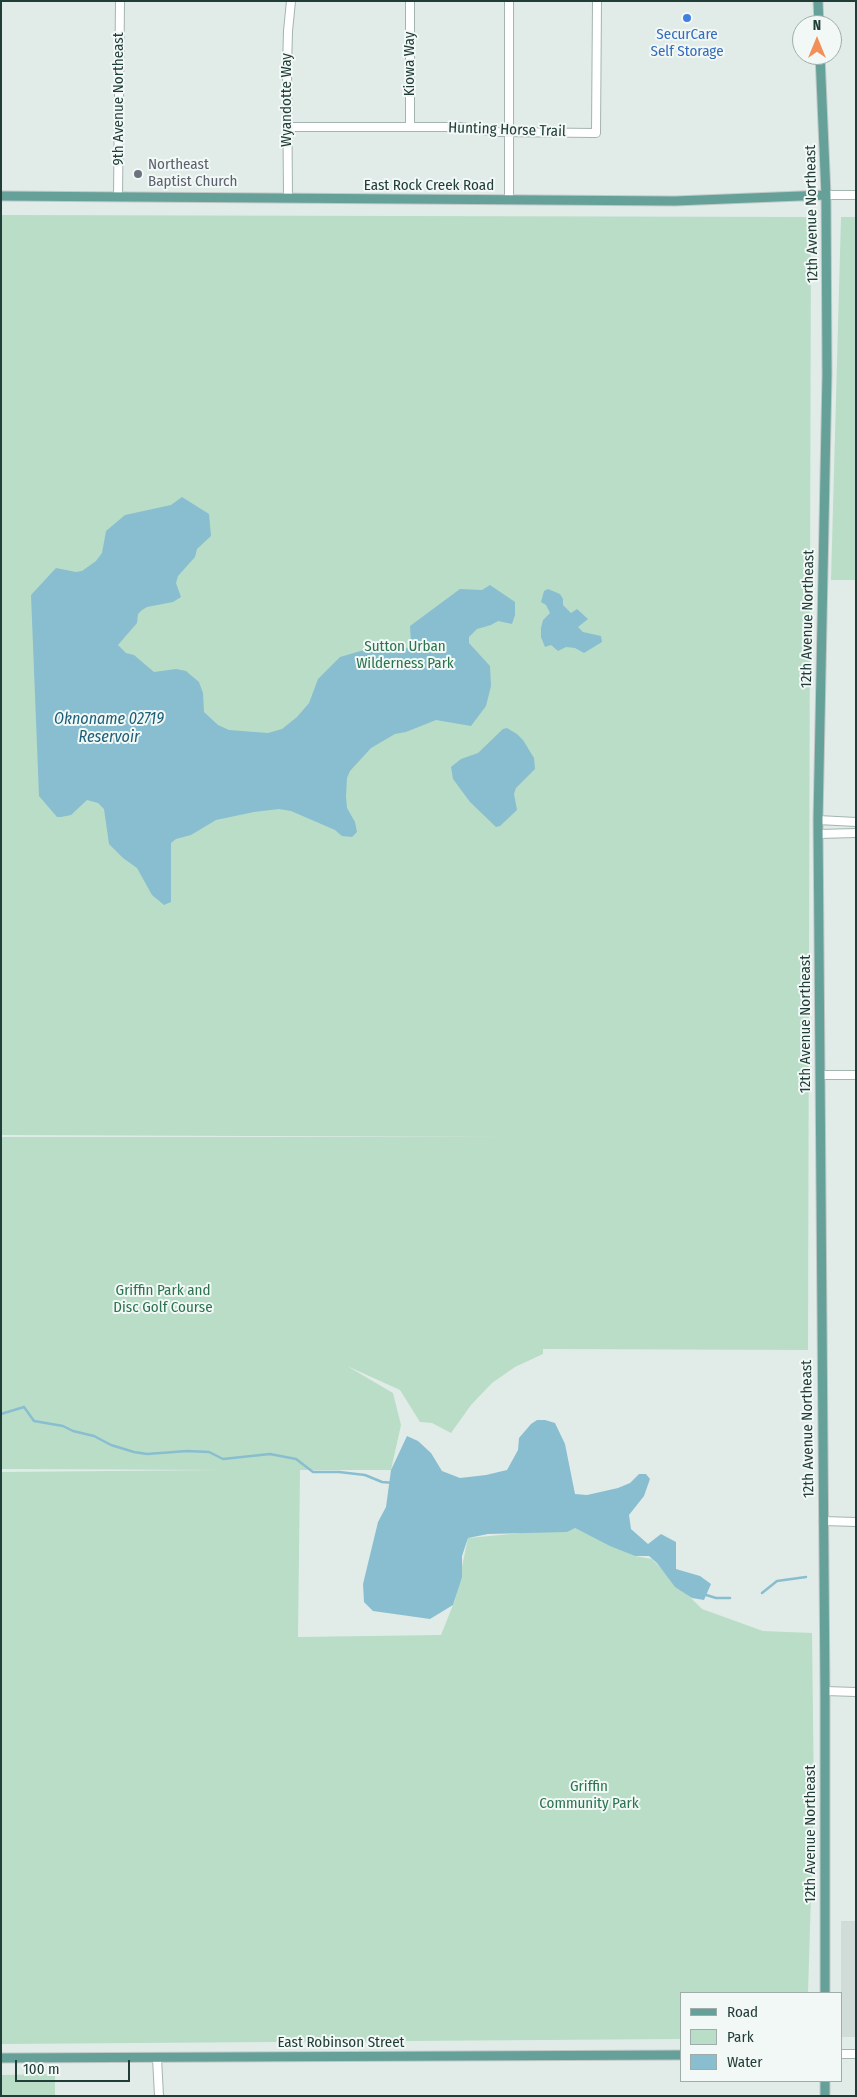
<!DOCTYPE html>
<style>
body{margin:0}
#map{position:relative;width:857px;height:2097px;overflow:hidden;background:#e1ece8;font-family:"Fira Sans Condensed",sans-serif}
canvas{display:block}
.frame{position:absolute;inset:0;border:2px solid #213d38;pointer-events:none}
.legend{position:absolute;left:680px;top:1992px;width:162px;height:90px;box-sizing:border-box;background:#f2f8f6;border:1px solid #9eadaa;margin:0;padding:6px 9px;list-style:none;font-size:15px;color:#213d38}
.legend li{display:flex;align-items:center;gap:10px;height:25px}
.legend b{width:25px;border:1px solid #9eadaa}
.north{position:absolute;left:792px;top:15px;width:50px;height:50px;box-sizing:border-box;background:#f2f8f6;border:1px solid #9eadaa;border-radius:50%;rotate:0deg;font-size:14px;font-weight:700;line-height:20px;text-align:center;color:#213d38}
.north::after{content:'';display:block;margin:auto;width:18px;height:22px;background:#f28f59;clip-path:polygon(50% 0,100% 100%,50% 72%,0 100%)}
.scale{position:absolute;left:15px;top:2060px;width:115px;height:22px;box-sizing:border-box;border:2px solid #213d38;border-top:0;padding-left:6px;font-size:15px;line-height:18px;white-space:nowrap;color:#213d38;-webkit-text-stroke:4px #f2f8f6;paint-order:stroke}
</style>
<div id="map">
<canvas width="857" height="2097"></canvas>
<div class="frame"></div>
<ul class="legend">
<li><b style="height:6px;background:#65a199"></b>Road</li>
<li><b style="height:14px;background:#baddc7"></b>Park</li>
<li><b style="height:14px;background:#89bed1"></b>Water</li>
</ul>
<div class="north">N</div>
<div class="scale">100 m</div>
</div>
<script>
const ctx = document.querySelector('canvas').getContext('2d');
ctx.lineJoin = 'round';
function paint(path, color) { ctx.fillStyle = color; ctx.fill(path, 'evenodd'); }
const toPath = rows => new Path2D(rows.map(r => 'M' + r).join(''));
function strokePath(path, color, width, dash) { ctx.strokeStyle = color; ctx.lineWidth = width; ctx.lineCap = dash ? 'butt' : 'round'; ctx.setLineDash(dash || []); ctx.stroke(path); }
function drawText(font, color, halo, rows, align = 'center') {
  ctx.font = font + ' "Fira Sans Condensed",sans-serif'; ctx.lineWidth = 4; ctx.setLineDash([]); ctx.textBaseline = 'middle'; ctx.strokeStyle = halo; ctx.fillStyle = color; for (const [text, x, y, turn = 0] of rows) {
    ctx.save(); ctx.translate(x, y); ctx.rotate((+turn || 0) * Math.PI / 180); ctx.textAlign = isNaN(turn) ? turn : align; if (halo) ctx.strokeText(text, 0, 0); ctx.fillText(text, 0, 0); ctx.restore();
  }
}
paint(toPath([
 [841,1921,856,1921,856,2037,841,2037]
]), '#cfdcd7');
paint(toPath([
 [1,215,811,217,808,1350,543,1349,543,1354,515,1367,492,1383,471,1405,451,1433,432,1423,420,1422,400,1390,347,1366,393,1393,401,1425,391,1470,300,1470,298,1637,441,1635,455,1600,468,1538,575,1528,635,1556,652,1559,702,1609,763,1631,812,1633,814,1798,808,1993,681,1993,681,2039,1,2044,1,1472,221,1470,1,1469,1,1137,505,1137,1,1135],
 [841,217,856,217,856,580,831,580],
 [55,2074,55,2096,1,2096,1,2075]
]), '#baddc7');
paint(toPath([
 [182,497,209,514,211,536,197,549,195,557,178,576,176,583,181,597,173,602,147,607,142,610,138,614,137,623,118,645,126,653,134,655,154,672,176,669,186,671,199,682,203,693,204,712,218,725,229,730,268,733,282,729,297,717,309,703,318,679,340,657,364,650,392,651,407,648,411,644,410,626,460,589,482,590,490,585,515,602,515,615,512,624,498,621,491,625,477,629,469,637,469,643,490,666,491,686,486,706,471,726,436,720,406,732,395,734,371,748,350,771,347,778,346,796,347,808,355,822,357,832,352,837,342,836,335,830,291,811,279,809,254,812,216,820,191,835,176,839,171,843,171,902,164,905,152,895,137,868,123,858,109,844,104,809,98,803,87,800,71,815,61,817,57,817,39,796,31,595,56,568,76,572,82,571,96,561,102,553,106,531,125,515,171,505],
 [548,589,560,594,563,599,563,605,571,613,577,609,588,619,578,627,583,632,601,636,602,642,584,653,575,648,566,647,558,651,551,645,545,647,541,637,541,628,543,620,550,613,546,605,541,602,544,591],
 [507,728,517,734,523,740,534,758,535,769,516,788,514,794,517,810,500,826,496,827,470,802,453,779,451,767,461,759,478,753,503,729],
 [537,1420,545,1420,555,1423,565,1444,575,1494,587,1495,618,1488,630,1483,639,1474,646,1474,650,1479,644,1496,629,1515,631,1529,648,1544,661,1534,676,1542,676,1569,700,1576,711,1584,704,1600,692,1598,675,1587,657,1563,649,1556,635,1556,610,1546,575,1528,567,1532,488,1534,468,1538,462,1556,462,1577,453,1605,430,1619,373,1611,364,1602,363,1584,378,1522,386,1507,391,1470,407,1436,418,1441,431,1453,442,1471,460,1478,486,1475,507,1470,518,1450,519,1438,531,1424]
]), '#89bed1');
strokePath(toPath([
 [1,1414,24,1407,34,1421,63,1426,73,1431,94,1436,111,1445,134,1452,147,1454,187,1451,209,1452,223,1459,270,1454,296,1459,313,1472,339,1472,365,1475,382,1482,394,1483],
 [762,1593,777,1581,806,1577],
 [703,1594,716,1598,730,1598]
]), '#89bed1', 2.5);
const minor = toPath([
 [509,1,509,200],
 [287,127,460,127,498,132,596,133,597,1],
 [410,127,410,1],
 [826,195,856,195],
 [118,197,120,1],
 [288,198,287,68,288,31,291,1],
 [818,820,856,822],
 [818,834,856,833],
 [820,1075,856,1075],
 [823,1521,856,1522],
 [825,1691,856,1692],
 [841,2054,856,2054],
 [157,2058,159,2096]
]);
const major = toPath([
 [818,1,819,25],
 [820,55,826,195,827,375,818,820,825,1691,825,1993],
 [1,196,675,201,826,195],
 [1,2058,681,2055],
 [825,2081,825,2096]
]);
strokePath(minor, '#a4b4b0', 10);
strokePath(major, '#c1c9c7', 11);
strokePath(minor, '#fff', 8);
strokePath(major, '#65a199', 9);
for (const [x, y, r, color] of [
 [687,18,5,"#3f7fe0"],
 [138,174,5,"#6b7280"]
]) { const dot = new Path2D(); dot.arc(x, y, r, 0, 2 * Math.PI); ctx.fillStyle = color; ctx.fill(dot); strokePath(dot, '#f2f8f6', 2); }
drawText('15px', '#366cbe', '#f2f8f6', [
 ["SecurCare",687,35],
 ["Self Storage",687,52]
]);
drawText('15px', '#213d38', '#f2f8f6', [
 ["Kiowa Way",410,64,-90],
 ["9th Avenue Northeast",119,99,-90],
 ["Wyandotte Way",287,100,-90],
 ["Hunting Horse Trail",507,130,2],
 ["East Rock Creek Road",429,186],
 ["12th Avenue Northeast",812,214,-91],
 ["12th Avenue Northeast",808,619,-89],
 ["12th Avenue Northeast",806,1024,-90],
 ["12th Avenue Northeast",808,1429,-91],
 ["12th Avenue Northeast",811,1834,-90],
 ["East Robinson Street",341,2043]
]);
drawText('15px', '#5b616d', '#f2f8f6', [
 ["Northeast",148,165],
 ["Baptist Church",148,182]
], 'left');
drawText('15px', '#2b744f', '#f2f8f6', [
 ["Sutton Urban",405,647],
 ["Wilderness Park",405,664],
 ["Griffin Park and",163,1291],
 ["Disc Golf Course",163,1308],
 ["Griffin",589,1787],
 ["Community Park",589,1804]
]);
drawText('italic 16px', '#1b5f79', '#f2f8f6', [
 ["Oknoname 02719",109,720],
 ["Reservoir",109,738]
]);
</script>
